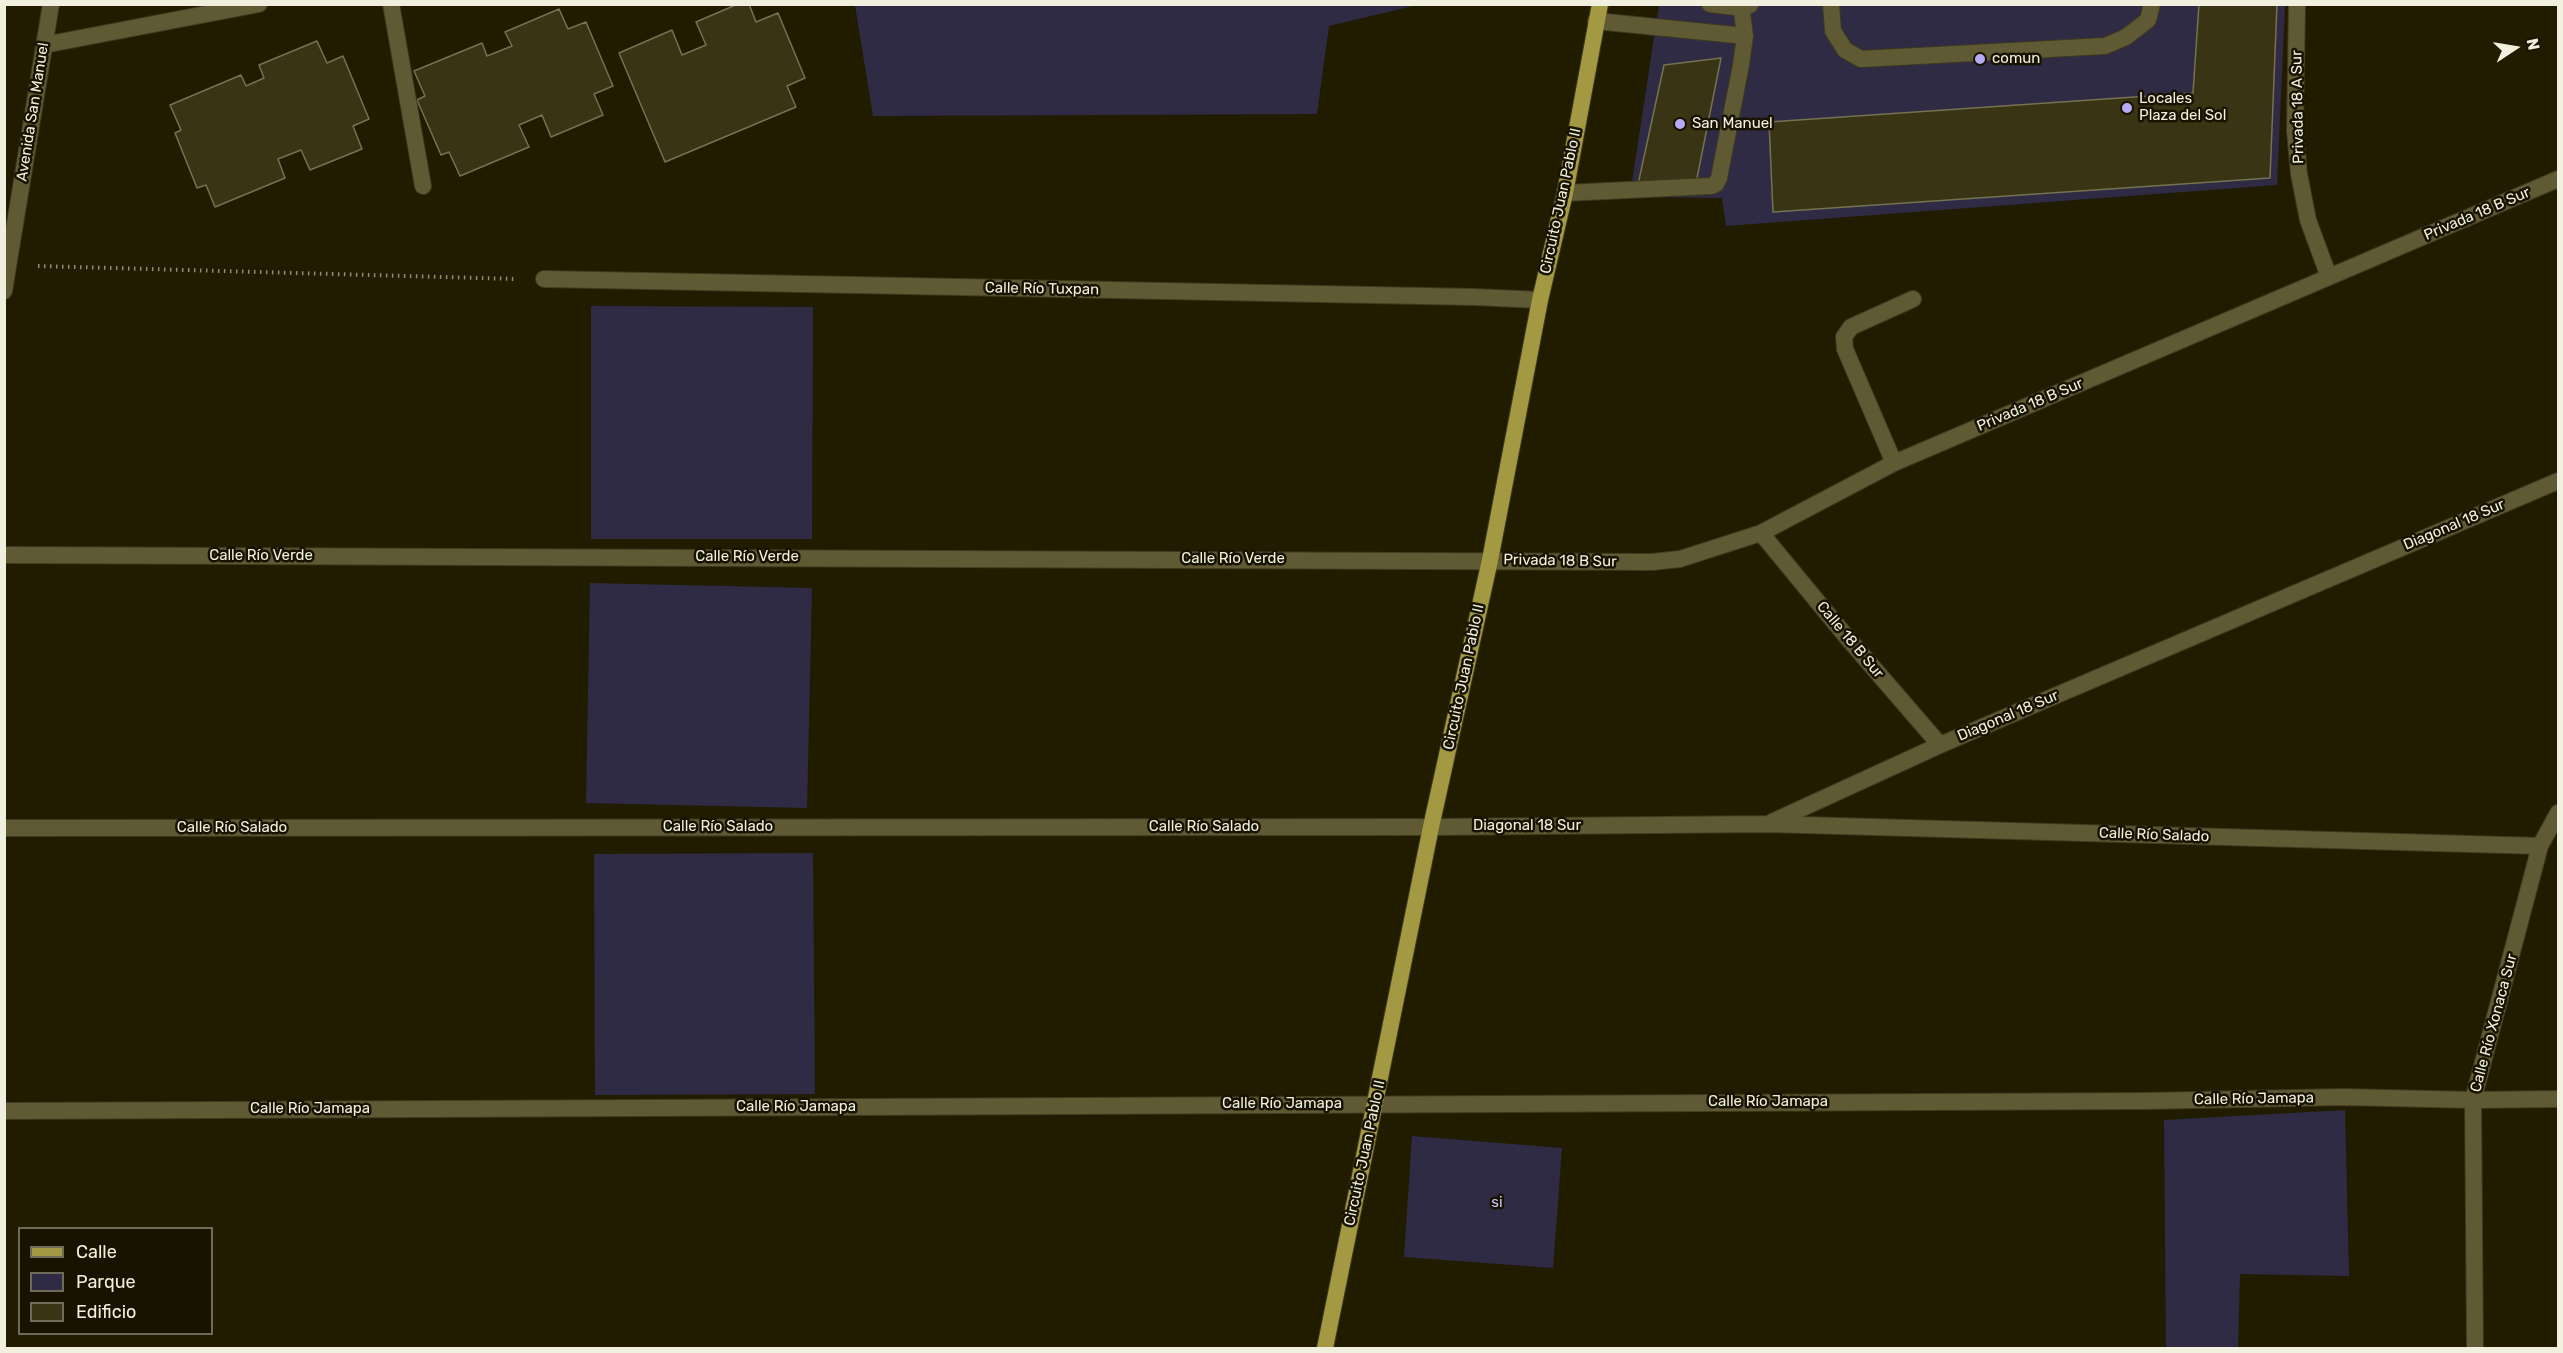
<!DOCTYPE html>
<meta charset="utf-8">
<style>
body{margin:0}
#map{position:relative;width:2563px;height:1353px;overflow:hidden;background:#211c00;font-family:Rubik,sans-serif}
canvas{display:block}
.frame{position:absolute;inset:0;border:6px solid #f1efdd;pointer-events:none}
.legend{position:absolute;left:18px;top:1227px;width:195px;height:108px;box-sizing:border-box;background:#171300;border:2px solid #6e6b58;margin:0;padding:8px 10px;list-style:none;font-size:18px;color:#f1efdd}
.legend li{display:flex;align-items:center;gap:12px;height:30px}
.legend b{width:30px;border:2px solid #6e6b58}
.north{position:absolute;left:2485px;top:18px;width:60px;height:60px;-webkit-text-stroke:4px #171300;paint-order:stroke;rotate:78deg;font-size:16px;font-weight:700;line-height:24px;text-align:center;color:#f1efdd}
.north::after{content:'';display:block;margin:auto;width:21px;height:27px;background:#f1efdd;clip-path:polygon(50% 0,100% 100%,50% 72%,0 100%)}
</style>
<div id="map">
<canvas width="2563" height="1353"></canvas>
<div class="frame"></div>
<ul class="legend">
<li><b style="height:8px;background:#a49943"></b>Calle</li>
<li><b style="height:16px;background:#2f2b44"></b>Parque</li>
<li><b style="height:16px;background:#383414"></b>Edificio</li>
</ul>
<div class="north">N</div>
</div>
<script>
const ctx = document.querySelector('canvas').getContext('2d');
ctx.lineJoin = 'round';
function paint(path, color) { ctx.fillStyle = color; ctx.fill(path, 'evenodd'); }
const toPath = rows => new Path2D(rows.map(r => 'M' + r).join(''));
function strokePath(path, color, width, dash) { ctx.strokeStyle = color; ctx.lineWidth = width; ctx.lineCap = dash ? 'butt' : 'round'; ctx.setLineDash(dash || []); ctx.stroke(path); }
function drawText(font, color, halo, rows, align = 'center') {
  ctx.font = font + ' Rubik,sans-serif'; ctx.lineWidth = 5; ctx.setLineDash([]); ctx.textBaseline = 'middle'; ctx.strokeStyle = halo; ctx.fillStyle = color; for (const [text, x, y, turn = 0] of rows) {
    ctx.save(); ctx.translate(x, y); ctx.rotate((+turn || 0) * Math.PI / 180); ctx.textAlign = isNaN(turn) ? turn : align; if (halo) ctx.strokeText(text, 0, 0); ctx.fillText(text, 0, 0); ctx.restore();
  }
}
paint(toPath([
 [855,5,855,4,1417,5,1329,26,1317,114,873,116],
 [1659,5,2285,5,2277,185,1726,226,1722,198,1643,197,1630,195],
 [591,306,813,307,812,539,591,539],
 [590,583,812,588,807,808,586,803],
 [813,853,815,1094,595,1095,594,854],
 [2345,1110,2349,1276,2240,1274,2238,1348,2166,1348,2164,1120],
 [1412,1136,1562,1148,1553,1268,1404,1257]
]), '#2f2b44');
const building = toPath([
 [738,4,749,4,756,22,778,13,805,78,787,86,796,107,665,162,619,53,672,30,682,55,706,45,696,22,738,4],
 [2199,4,2277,4,2270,178,1773,212,1769,122,2193,93,2199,4],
 [559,9,568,29,586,22,613,86,594,94,603,115,551,137,542,115,519,125,529,147,460,176,449,152,441,155,417,100,425,96,414,71,482,43,487,56,512,46,505,32,559,9],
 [317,41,327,63,343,56,369,119,353,126,362,149,310,170,301,150,278,159,285,178,215,207,206,185,197,188,175,133,181,130,170,105,241,75,246,86,264,78,259,65,317,41],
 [1721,58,1696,183,1637,189,1664,65,1721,58]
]);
paint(building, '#383414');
strokePath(building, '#767251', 1.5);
const service = toPath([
 [1710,4,1743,8,1750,5],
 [1831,4,1833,31,1845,50,1861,59,2105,46,2126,37,2148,20,2152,4],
 [1596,21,1745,36],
 [1565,193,1711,186,1716,184,1719,178,1741,65,1745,36,1741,4]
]);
const minor = toPath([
 [391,4,423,186],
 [2297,4,2295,131,2299,174,2308,220,2329,277],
 [44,45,259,4],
 [544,279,1475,297,1540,300],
 [4,291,51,4],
 [1894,463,1845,349,1844,337,1851,327,1913,299],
 [1761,533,1845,635,1940,745],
 [4,555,1652,562,1680,559,1761,533,1894,463,2558,179],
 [1772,822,1940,745,2558,481],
 [4,828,1431,827,1768,824,2540,846],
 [4,1111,2145,1101,2343,1097,2473,1100,2558,1099],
 [2475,1348,2473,1100,2540,846,2558,813]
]);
const primary = toPath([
 [1325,1348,1431,827,1490,560,1540,300,1565,193,1600,4]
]);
strokePath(service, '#3e3a1f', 18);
strokePath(minor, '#3e3a1f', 18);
strokePath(primary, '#3e3a1f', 18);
strokePath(toPath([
 [38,266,516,279]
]), '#908d76', 4, [1.5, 4.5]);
strokePath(service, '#5f5a34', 16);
strokePath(minor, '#5f5a34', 16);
strokePath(primary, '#a49943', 16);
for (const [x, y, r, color] of [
 [1980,59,6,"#b7abf8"],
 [2127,108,6,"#b7abf8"],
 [1680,124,6,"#b7abf8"]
]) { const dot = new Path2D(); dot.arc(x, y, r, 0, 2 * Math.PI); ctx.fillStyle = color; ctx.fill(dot); strokePath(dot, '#171300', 2); }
drawText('15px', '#f1efdd', '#171300', [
 ["comun",1992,59],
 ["Locales",2139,99],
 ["Plaza del Sol",2139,116],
 ["San Manuel",1692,124]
], 'left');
drawText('15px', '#f1efdd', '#171300', [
 ["Privada 18 A Sur",2298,107,-91],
 ["Avenida San Manuel",33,112,-81],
 ["Circuito Juan Pablo II",1561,201,-78],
 ["Privada 18 B Sur",2477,214,-23],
 ["Calle Río Tuxpan",1042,289,1],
 ["Privada 18 B Sur",2030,405,-23],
 ["Diagonal 18 Sur",2454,525,-23],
 ["Calle Río Verde",261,556],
 ["Calle Río Verde",747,557],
 ["Calle Río Verde",1233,559],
 ["Privada 18 B Sur",1560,561,1],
 ["Calle 18 B Sur",1850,640,50],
 ["Circuito Juan Pablo II",1464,677,-78],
 ["Diagonal 18 Sur",2008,716,-23],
 ["Diagonal 18 Sur",1527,826],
 ["Calle Río Salado",718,827],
 ["Calle Río Salado",1204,827],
 ["Calle Río Salado",232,828],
 ["Calle Río Salado",2154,835,2],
 ["Calle Río Xonaca Sur",2494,1023,-75],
 ["Calle Río Jamapa",2254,1099,-1],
 ["Calle Río Jamapa",1768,1102],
 ["Calle Río Jamapa",1282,1104],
 ["Calle Río Jamapa",796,1107],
 ["Calle Río Jamapa",310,1109],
 ["Circuito Juan Pablo II",1365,1153,-78]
]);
drawText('15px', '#ccc4fc', '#171300', [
 ["si",1497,1203]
]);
</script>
